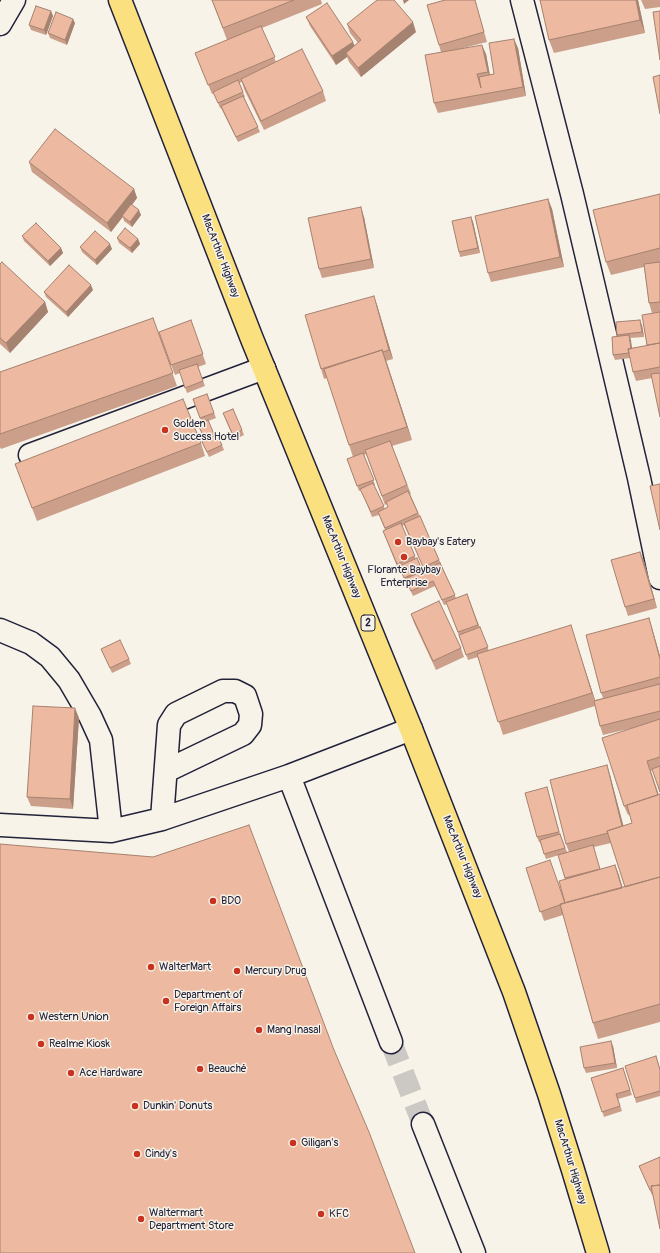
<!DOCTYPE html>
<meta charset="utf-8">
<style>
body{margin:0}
canvas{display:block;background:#f7f3e8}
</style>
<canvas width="660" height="1253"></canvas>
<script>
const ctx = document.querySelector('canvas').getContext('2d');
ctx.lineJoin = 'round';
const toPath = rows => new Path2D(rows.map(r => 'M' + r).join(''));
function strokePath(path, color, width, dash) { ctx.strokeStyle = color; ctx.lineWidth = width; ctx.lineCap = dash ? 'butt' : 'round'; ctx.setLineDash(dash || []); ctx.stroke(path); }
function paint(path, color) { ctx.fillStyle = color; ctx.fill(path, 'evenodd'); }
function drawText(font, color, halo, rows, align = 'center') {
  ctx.font = font + ' Pangolin,sans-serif'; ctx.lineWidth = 3; ctx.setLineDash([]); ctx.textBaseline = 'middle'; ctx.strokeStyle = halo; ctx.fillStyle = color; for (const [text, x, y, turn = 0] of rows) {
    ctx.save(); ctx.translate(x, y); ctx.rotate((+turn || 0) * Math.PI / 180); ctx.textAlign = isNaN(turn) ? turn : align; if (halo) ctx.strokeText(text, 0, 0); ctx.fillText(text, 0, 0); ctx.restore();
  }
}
strokePath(toPath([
 [391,1042,423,1124]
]), '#ccc9c5', 22, [22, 11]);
const minor = toPath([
 [522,0,572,194,639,478,660,578],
 [0,24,14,0],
 [30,455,264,368],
 [0,630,31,643,50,657,69,680,90,716,101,740,111,831],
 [289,776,391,1042],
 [162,819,169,725,176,714,223,691,235,691,245,696,251,714,250,725,243,734,166,771],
 [0,825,111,831,162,819,289,776,411,729],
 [423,1124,474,1253]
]);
const highway = toPath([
 [120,0,252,339,411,729,514,992,549,1094,573,1170,598,1253]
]);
strokePath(minor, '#22223b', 25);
strokePath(highway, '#22223b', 25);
strokePath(minor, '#f7f3e8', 22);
strokePath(highway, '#fbe080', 22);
paint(toPath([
 [212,0,321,0,322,4,262,28,276,62,323,91,326,101,264,130,244,89,242,82,239,83,243,92,245,97,244,97,260,132,238,142,221,108,220,108,214,93,212,94,195,53,227,40],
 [445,0,475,0,487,42,463,48,486,54,490,75,494,74,518,48,526,96,438,113,434,103,441,52,439,45],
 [638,0,645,33,554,53,549,40],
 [641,0,660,0,660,7,645,9],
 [51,11,53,16,46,35,31,30,29,25],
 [306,17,354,46,358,43,350,33,347,24,416,32,361,77,349,62,347,57,336,65,310,26],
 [75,23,67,45,50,38,48,33],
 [29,162,134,189,137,198,132,205,141,215,132,227,124,221,123,217,111,232,32,172],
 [660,194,660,312,652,313,649,303,644,267,611,275,606,262],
 [548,199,552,209,564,267,491,282,488,273],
 [364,217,374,268,322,278,319,269],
 [471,217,473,222,480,253,460,257,459,252],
 [22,236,61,248,63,253,50,266,24,241],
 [117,238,138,239,140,244,132,253,119,243],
 [80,247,112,249,97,265,82,252],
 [0,264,45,302,48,312,10,353,0,344],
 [93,290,68,317,46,297,44,292],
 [377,305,393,359,386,361,412,440,392,446,411,494,410,494,456,598,467,594,489,651,575,639,595,700,603,698,601,693,649,618,652,628,660,656,660,793,653,770,651,771,659,795,660,794,660,1022,598,1039,593,1023,563,915,544,921,526,868,565,903,565,880,559,855,546,859,540,842,539,842,537,837,547,787,560,834,567,852,569,852,566,844,607,765,610,775,623,826,632,823,630,814,628,815,624,806,633,728,603,735,600,726,595,706,503,735,478,657,468,660,447,604,444,605,435,586,413,596,400,568,398,569,385,536,385,530,379,515,372,517,361,490,359,491,347,459,353,457,327,378,324,379,321,369],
 [366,454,385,505,387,504,388,507,385,509,374,485,375,485,364,455],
 [404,525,425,570,423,571,417,558,416,559,402,526],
 [611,843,625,887,622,887,615,865,600,870,594,847],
 [660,312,660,417,652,378,636,381,633,372,630,358,615,360,613,355,618,337,617,335,642,325,644,337,630,338,632,348,647,346,642,315],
 [153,318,177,386,1,449,0,447,0,372],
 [191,320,206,364,198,367,205,386,187,393,180,373,175,375,159,332],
 [207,394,216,418,208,421,215,436,222,445,224,450,209,457,202,442,205,440,198,425,202,423,193,399],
 [223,413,242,430,244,435,234,440],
 [201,443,205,456,37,521,15,464],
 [644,561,657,608,628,616,625,607],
 [411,614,461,648,464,657,436,670,414,623],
 [101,649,129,659,131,664,112,673],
 [79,718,73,809,31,806,27,797],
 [613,1046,617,1068,586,1073,584,1068],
 [656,1056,660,1069,660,1096,636,1103,635,1098],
 [623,1068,632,1095,618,1099,622,1111,604,1117,591,1078],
 [660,1157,653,1195,652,1195,639,1166]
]), '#cc9f8a');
paint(toPath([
 [403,0,409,0,404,4],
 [636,0,638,0,645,33,640,20],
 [51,11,53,16,46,35,44,30],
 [73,19,75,23,67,45,65,40],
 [413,22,416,32,361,77,358,68],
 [514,39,518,48,526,96,523,87],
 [353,42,357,51,346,53,347,57,336,65,332,56],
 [482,45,486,54,491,82,488,72],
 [134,189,137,198,111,232,107,223],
 [548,199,552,209,564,267,560,257],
 [361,207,364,217,374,268,371,259],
 [139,210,141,215,132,227,130,222],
 [471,217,473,222,480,253,478,248],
 [138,239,140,244,132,253,130,248],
 [110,244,112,249,97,265,95,260],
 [61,248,63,253,50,266,48,261],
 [91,285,93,290,68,317,66,312],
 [374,296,377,305,393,359,389,350],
 [45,302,48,312,10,353,6,343],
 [640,320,642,325,644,337,642,332],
 [629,335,631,340,633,358,631,353],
 [382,350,387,363,412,440,407,427],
 [640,552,644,561,657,608,654,599],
 [649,618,652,628,660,656,660,659],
 [571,625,575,639,597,706,592,693],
 [75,708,79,718,73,809,70,799],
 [607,765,610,775,627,839,623,829],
 [615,865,619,875,626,900,622,890],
 [611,1041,613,1046,617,1068,615,1063]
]), '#a68270');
const building = toPath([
 [212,0,294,0,223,28,212,0],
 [377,0,394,0,413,22,358,68,346,53,361,40,347,24,377,0],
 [445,0,475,0,484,32,439,45,427,5,445,0],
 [540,0,636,0,640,20,549,40,540,0],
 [327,3,353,42,332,56,306,17,327,3],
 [36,6,51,11,44,30,29,25,36,6],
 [660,11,660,60,653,12,660,11],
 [56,12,73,19,65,40,48,33,56,12],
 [261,26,275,57,208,85,195,53,261,26],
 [514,39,523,87,434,103,425,55,482,45,488,72,477,74,481,88,479,77,494,74,489,43,514,39],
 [302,49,323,91,261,121,241,79,302,49],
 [660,75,660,114,653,77,660,75],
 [238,80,243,92,218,103,213,92,238,80],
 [243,96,258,127,236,137,221,106,243,96],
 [55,129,134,189,107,223,29,162,55,129],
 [660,194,660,248,606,262,593,210,660,194],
 [548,199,560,257,488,273,475,216,548,199],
 [131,204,139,210,130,222,122,216,131,204],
 [361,207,371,259,319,269,308,218,361,207],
 [471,217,478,248,459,252,452,221,471,217],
 [36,223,61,248,48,261,22,236,36,223],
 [125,228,138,239,130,248,117,238,125,228],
 [95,231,110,244,95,260,80,247,95,231],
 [2,262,45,302,6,343,0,338,0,264,2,262],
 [660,262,660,302,649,303,644,264,660,262],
 [69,265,91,285,66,312,44,292,69,265],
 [374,296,389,350,383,352,382,350,321,369,305,315,374,296],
 [660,312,660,343,647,345,642,315,660,312],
 [153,318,173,373,0,434,0,372,153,318],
 [191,320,203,354,171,365,159,332,191,320],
 [640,320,642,332,617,335,616,322,640,320],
 [629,335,631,349,628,349,629,353,613,355,612,337,629,335],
 [660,343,660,367,633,372,628,349,660,343],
 [382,350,407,427,349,445,324,369,382,350],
 [197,364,203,381,185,388,179,370,197,364],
 [660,373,660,417,651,374,660,373],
 [207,394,214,413,200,418,193,399,207,394],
 [183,399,201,443,32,508,15,464,183,399],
 [233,409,242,430,233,435,223,413,233,409],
 [208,420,214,434,205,439,198,425,208,420],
 [217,435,222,445,207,452,202,442,217,435],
 [390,441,407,485,382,496,365,450,390,441],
 [363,453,374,480,357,486,347,459,363,453],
 [373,483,384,506,371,512,360,489,373,483],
 [660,484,660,530,650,486,660,484],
 [408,491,418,513,385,528,378,512,388,507,386,502,408,491],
 [420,516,439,560,423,567,404,523,420,516],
 [401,523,415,556,397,564,383,531,401,523],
 [640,552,654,599,625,607,611,560,640,552],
 [417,558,422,570,404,578,399,566,417,558],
 [440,563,455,595,442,600,433,581,411,591,405,579,440,563],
 [467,594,478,625,458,632,446,602,467,594],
 [439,601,461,648,433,661,411,614,439,601],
 [649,618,660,659,660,677,601,693,586,635,649,618],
 [571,625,592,693,498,722,477,654,571,625],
 [480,627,488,647,466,655,459,635,480,627],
 [120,640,129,659,110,668,101,649,120,640],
 [660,684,660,711,600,726,594,701,660,684],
 [33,706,75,708,70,799,27,797,33,706],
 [660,719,660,757,647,761,658,795,624,806,602,738,660,719],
 [607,765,622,826,607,831,608,833,566,844,550,780,607,765],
 [660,766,660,792,652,769,660,766],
 [547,787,559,832,537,837,525,793,547,787],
 [660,794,660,877,625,887,607,831,632,823,627,805,660,794],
 [249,825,334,1050,369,1132,415,1253,0,1253,0,844,153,857,249,825],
 [560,834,565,848,544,854,540,840,560,834],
 [593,845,600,869,565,878,558,855,593,845],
 [550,860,565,903,540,912,526,868,550,860],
 [615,865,622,888,565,903,559,881,615,865],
 [660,877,660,1004,593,1023,560,904,660,877],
 [611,1041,615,1063,584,1068,580,1047,611,1041],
 [656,1056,660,1070,660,1091,635,1098,625,1066,656,1056],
 [623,1068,630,1090,616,1094,620,1106,602,1112,591,1078,623,1068],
 [660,1157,660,1185,651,1186,652,1189,650,1190,639,1166,660,1157],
 [660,1185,660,1229,651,1186,660,1185]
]);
paint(building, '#edb9a0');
strokePath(building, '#a68270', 1);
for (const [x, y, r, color] of [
 [165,430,4,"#c8321e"],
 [398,542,4,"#c8321e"],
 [404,557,4,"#c8321e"],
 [213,901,4,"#c8321e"],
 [151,967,4,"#c8321e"],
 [237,971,4,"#c8321e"],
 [166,1001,4,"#c8321e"],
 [31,1017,4,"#c8321e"],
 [259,1030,4,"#c8321e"],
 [41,1044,4,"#c8321e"],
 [200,1069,4,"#c8321e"],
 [71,1073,4,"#c8321e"],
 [135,1106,4,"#c8321e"],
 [293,1143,4,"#c8321e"],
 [137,1154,4,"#c8321e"],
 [321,1214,4,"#c8321e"],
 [141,1219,4,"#c8321e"]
]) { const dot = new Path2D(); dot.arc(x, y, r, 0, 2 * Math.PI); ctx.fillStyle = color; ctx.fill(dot); strokePath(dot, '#f7f3e8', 1.5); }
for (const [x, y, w] of [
 [368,623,14]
]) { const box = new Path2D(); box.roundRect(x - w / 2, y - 8, w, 16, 3); ctx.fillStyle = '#f7f3e8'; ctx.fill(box); strokePath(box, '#22223b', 1); }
drawText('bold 10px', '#22223b', null, [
 ["2",368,623]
]);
drawText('11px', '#22223b', '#f7f3e8', [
 ["MacArthur Highway",220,256,69],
 ["MacArthur Highway",341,557,68],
 ["MacArthur Highway",462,857,68],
 ["MacArthur Highway",570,1162,73]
]);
drawText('11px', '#22223b', '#f7f3e8', [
 ["Golden",173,424],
 ["Success Hotel",173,437],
 ["Baybay's Eatery",406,542],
 ["Florante Baybay",404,570,"center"],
 ["Enterprise",404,583,"center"],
 ["BDO",221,901],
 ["WalterMart",159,967],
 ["Mercury Drug",245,971],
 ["Department of",174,995],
 ["Foreign Affairs",174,1008],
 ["Western Union",39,1017],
 ["Mang Inasal",267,1030],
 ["Realme Kiosk",49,1044],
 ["Beauché",208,1069],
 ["Ace Hardware",79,1073],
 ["Dunkin' Donuts",143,1106],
 ["Giligan's",301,1143],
 ["Cindy's",145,1154],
 ["Waltermart",149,1213],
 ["Department Store",149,1226],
 ["KFC",329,1214]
], 'left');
</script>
